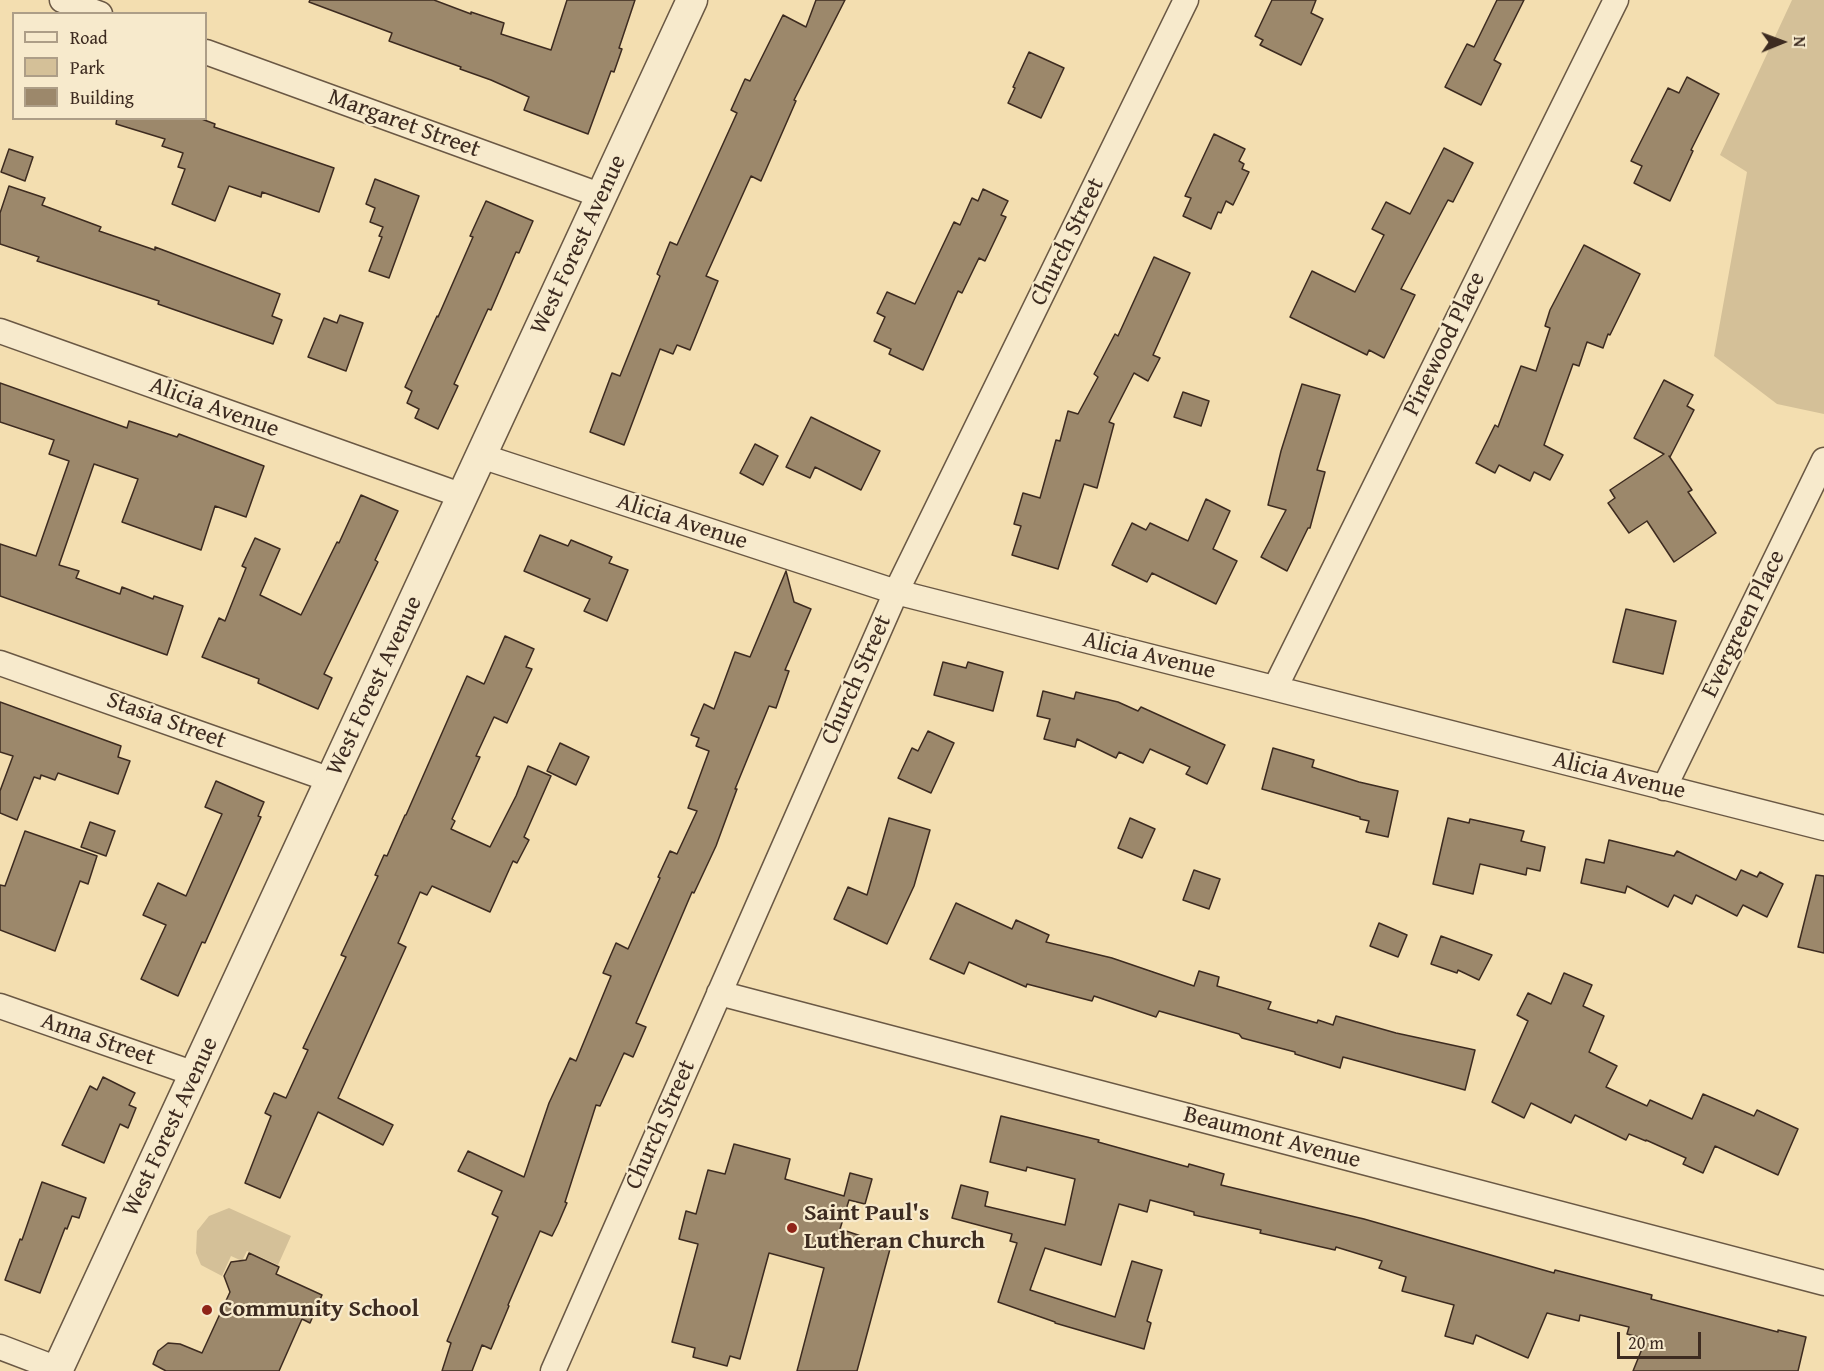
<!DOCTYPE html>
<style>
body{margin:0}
#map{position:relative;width:1824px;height:1371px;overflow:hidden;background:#f3deb0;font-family:"Gentium Book Plus",serif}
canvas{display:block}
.legend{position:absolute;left:12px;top:12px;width:195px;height:108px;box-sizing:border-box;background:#f7eacc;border:2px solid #ad9e87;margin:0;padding:8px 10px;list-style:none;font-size:18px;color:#3d2b20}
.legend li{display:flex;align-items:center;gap:12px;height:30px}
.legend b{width:30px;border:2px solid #ad9e87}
.north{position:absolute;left:1752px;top:12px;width:60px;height:60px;-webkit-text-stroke:4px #f7eacc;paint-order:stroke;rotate:89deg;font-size:16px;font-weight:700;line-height:24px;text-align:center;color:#3d2b20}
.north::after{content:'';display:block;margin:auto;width:21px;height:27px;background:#3d2b20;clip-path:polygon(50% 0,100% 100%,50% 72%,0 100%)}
.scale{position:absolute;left:1617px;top:1332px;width:84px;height:27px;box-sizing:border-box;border:3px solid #3d2b20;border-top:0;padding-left:8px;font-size:18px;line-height:21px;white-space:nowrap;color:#3d2b20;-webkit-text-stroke:4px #f7eacc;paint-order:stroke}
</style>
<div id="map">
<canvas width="1824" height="1371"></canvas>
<ul class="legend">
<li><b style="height:8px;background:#f7eacc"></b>Road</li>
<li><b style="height:16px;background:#d4c098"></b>Park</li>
<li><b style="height:16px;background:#9c886b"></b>Building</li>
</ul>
<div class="north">N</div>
<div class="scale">20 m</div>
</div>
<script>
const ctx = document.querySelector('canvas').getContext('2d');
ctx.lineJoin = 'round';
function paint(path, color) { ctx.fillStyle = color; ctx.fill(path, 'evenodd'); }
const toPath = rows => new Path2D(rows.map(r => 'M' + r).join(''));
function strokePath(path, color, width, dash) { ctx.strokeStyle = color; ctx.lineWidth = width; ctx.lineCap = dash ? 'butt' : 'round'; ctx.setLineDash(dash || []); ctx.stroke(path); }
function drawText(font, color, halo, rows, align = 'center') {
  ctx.font = font + ' "Gentium Book Plus",serif'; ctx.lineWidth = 4.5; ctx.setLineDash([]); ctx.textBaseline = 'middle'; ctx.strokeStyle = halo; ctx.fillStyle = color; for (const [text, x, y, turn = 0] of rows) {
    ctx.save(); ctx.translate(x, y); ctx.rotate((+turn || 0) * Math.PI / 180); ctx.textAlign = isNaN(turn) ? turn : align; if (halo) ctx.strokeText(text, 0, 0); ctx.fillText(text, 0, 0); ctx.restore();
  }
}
paint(toPath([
 [1792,0,1824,0,1824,414,1777,404,1714,356,1747,172,1720,155],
 [229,1208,291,1236,278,1265,247,1251,242,1261,231,1256,222,1276,201,1265,196,1253,197,1231,209,1216]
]), '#d4c098');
const building = toPath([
 [310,0,434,0,471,14,471,12,504,23,501,34,551,50,567,0,635,0,619,48,622,49,614,72,611,71,588,134,524,110,529,97,491,80,460,69,461,67,389,41,392,33,309,2,310,0],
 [816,0,845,0,794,100,796,101,761,181,751,176,706,276,718,281,690,350,677,345,673,354,660,349,624,445,590,432,612,373,620,376,660,276,657,274,670,242,677,245,737,113,731,110,745,79,750,81,783,15,806,27,816,0],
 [1272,0,1316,0,1311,13,1323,19,1301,65,1260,45,1263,40,1255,36,1272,0],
 [1497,0,1524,0,1494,60,1501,64,1481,105,1445,87,1467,44,1474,47,1497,0],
 [1029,52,1064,68,1041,118,1008,103,1015,88,1013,87,1029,52],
 [1687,77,1719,94,1691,150,1693,151,1670,201,1634,183,1642,166,1631,161,1668,88,1679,93,1687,77],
 [117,118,199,118,215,124,214,127,334,168,319,212,262,192,261,197,229,186,215,221,172,204,185,169,178,167,183,153,162,146,165,139,116,124,117,118],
 [1214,134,1245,149,1239,161,1244,164,1242,169,1249,172,1233,205,1226,201,1221,213,1218,212,1211,229,1183,216,1191,198,1185,196,1214,134],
 [1444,148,1473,163,1453,202,1448,200,1401,289,1415,295,1384,358,1369,350,1367,355,1290,317,1312,271,1355,292,1384,235,1372,229,1386,202,1410,214,1444,148],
 [9,149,33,157,25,181,1,172,9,149],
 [375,179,419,196,389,278,369,271,382,237,379,236,383,227,370,222,375,208,366,204,375,179],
 [9,186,45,198,42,205,101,227,99,231,155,250,155,247,280,294,272,316,282,320,273,344,158,304,159,301,37,261,39,257,0,244,0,213,9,186],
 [983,189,1008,201,1001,215,1006,217,985,261,979,258,962,293,958,291,923,370,889,354,891,349,874,341,885,317,877,313,887,292,915,304,954,222,960,225,972,198,978,201,983,189],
 [486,201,533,221,519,253,516,252,491,310,488,309,454,384,458,386,438,429,415,418,419,409,407,403,412,391,405,387,437,316,438,317,473,237,470,236,486,201],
 [1584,245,1640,274,1610,335,1608,334,1603,348,1587,342,1579,366,1573,364,1544,445,1563,455,1550,480,1534,472,1530,481,1499,465,1495,473,1476,463,1495,425,1498,427,1521,366,1536,371,1550,328,1545,326,1550,310,1584,245],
 [1154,257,1190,273,1153,355,1160,358,1148,381,1134,373,1109,422,1114,424,1097,488,1084,484,1058,569,1012,555,1021,526,1014,524,1023,493,1040,498,1056,440,1060,441,1068,411,1078,414,1098,377,1094,374,1115,334,1118,336,1154,257],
 [340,315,363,323,346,371,308,357,324,318,337,323,340,315],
 [1664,380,1693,395,1687,406,1694,410,1670,457,1669,456,1692,490,1688,492,1716,533,1674,562,1647,521,1629,533,1608,503,1615,498,1610,490,1664,454,1634,438,1664,380],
 [0,383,127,428,129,421,177,437,179,434,264,466,246,517,215,506,201,550,122,522,138,479,94,464,59,565,79,571,76,578,120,594,122,587,153,599,154,596,183,606,167,655,0,596,0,544,36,556,69,461,49,454,54,440,0,422,0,383],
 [1302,384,1340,395,1317,470,1325,472,1310,528,1308,528,1287,571,1261,557,1286,510,1268,505,1281,451,1302,384],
 [1183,392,1209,401,1201,426,1174,417,1183,392],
 [811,417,880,451,861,490,815,467,810,478,786,467,811,417],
 [755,444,778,456,763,485,740,473,755,444],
 [361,495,398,511,375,560,378,562,324,674,332,678,318,709,258,683,259,679,202,657,219,618,225,621,246,568,242,566,255,538,280,549,260,595,301,615,337,542,339,543,361,495],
 [1206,499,1230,511,1213,549,1237,561,1216,604,1152,573,1147,582,1112,565,1132,523,1146,530,1150,523,1188,541,1206,499],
 [540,535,568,546,571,540,612,557,609,563,628,570,607,621,584,611,590,599,524,571,540,535],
 [786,571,794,602,811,609,785,670,789,671,776,708,769,706,735,789,737,789,716,846,694,893,692,892,636,1023,646,1027,633,1057,624,1053,600,1106,596,1105,565,1202,567,1203,558,1224,552,1236,540,1231,508,1305,509,1306,491,1349,482,1345,472,1371,442,1371,451,1343,447,1341,498,1217,492,1214,502,1191,458,1171,468,1151,524,1177,549,1103,570,1058,576,1061,611,976,603,973,616,943,628,949,660,878,658,877,670,851,677,854,697,811,688,808,709,751,696,746,699,738,691,735,704,704,714,709,735,652,750,657,786,571],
 [1626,609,1676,621,1663,674,1613,662,1626,609],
 [505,636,534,649,526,667,532,669,507,723,494,717,476,756,480,757,452,819,455,821,451,829,490,847,516,796,528,766,551,776,524,837,529,840,517,863,513,861,490,912,432,886,427,895,420,892,398,943,406,947,338,1098,393,1125,383,1145,318,1112,280,1198,245,1183,271,1116,265,1113,274,1093,286,1098,308,1050,303,1048,346,957,341,955,378,876,375,875,384,855,387,856,405,815,406,815,467,676,484,684,505,636],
 [943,662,966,668,968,662,1003,672,993,711,934,695,943,662],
 [1043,691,1074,699,1076,692,1118,702,1138,711,1141,707,1225,745,1207,784,1186,774,1190,767,1150,749,1143,763,1119,752,1116,758,1077,739,1075,747,1044,739,1050,719,1037,716,1043,691],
 [0,702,121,746,118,757,130,761,118,794,58,773,55,780,41,775,40,779,34,777,17,820,0,813,0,791,13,756,0,752,0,702],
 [928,731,954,743,931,793,898,778,912,748,918,751,928,731],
 [560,743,589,757,576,785,547,771,560,743],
 [1273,748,1314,760,1312,767,1359,782,1398,791,1388,837,1366,832,1369,821,1360,819,1360,817,1262,789,1273,748],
 [216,781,264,802,258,816,261,817,205,943,202,942,178,996,141,979,166,925,143,915,158,883,186,896,222,814,205,807,216,781],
 [889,818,930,830,914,886,887,944,834,919,848,887,867,895,889,818],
 [1130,818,1155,829,1142,858,1118,848,1130,818],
 [1448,818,1469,823,1470,819,1524,831,1521,841,1545,847,1540,871,1527,868,1526,875,1480,864,1473,894,1433,884,1448,818],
 [90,822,115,831,106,856,81,847,90,822],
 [25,831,97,856,88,884,80,881,55,951,0,930,0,885,5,886,25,831],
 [1609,840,1674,856,1677,851,1736,880,1741,870,1757,877,1760,872,1783,884,1767,917,1743,905,1737,916,1696,895,1692,904,1674,895,1668,907,1627,886,1625,893,1581,883,1586,859,1604,863,1609,840],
 [1194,870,1220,879,1209,909,1183,900,1194,870],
 [1816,875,1824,876,1824,953,1798,947,1816,875],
 [956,903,1012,929,1016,920,1049,935,1046,942,1112,958,1194,986,1199,971,1219,977,1217,986,1271,1002,1268,1009,1317,1023,1318,1020,1333,1025,1336,1016,1396,1033,1475,1050,1465,1090,1343,1057,1340,1068,1295,1054,1295,1052,1242,1038,1239,1034,1159,1011,1156,1017,1094,996,1092,1001,1027,984,1026,987,969,962,964,974,930,959,956,903],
 [1379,923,1407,935,1398,957,1370,946,1379,923],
 [1441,936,1492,955,1479,980,1458,970,1457,973,1431,964,1441,936],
 [1564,973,1592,985,1583,1006,1604,1016,1589,1052,1617,1066,1606,1087,1647,1106,1650,1100,1692,1119,1703,1094,1754,1116,1757,1110,1798,1129,1778,1175,1715,1146,1703,1173,1683,1164,1686,1158,1646,1140,1646,1141,1629,1134,1626,1140,1575,1115,1571,1123,1531,1103,1524,1118,1492,1102,1528,1021,1517,1015,1528,993,1551,1004,1564,973],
 [103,1077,135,1093,129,1105,136,1108,128,1128,120,1124,104,1163,62,1145,90,1086,97,1090,103,1077],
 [1001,1116,1099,1140,1098,1142,1188,1167,1189,1164,1224,1174,1221,1185,1364,1219,1554,1273,1555,1270,1652,1295,1651,1299,1778,1332,1778,1330,1806,1337,1798,1371,1633,1371,1646,1339,1627,1334,1629,1327,1580,1315,1579,1321,1547,1313,1528,1358,1476,1335,1473,1344,1445,1336,1454,1305,1402,1291,1406,1277,1379,1268,1382,1261,1336,1247,1335,1250,1260,1233,1261,1230,1194,1215,1194,1212,1150,1200,1147,1212,1119,1204,1101,1265,1045,1248,1030,1290,1115,1317,1132,1261,1162,1270,1147,1321,1151,1323,1144,1349,1055,1323,1055,1322,998,1302,1017,1243,1010,1241,1012,1234,952,1218,961,1185,988,1192,985,1206,1065,1225,1075,1179,1027,1167,1026,1171,990,1162,1001,1116],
 [734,1144,790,1159,785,1179,844,1196,850,1173,872,1179,865,1204,849,1200,840,1229,885,1244,884,1247,890,1249,857,1371,797,1371,824,1268,769,1253,740,1359,730,1356,727,1366,693,1357,695,1348,672,1342,698,1244,679,1239,686,1211,696,1214,708,1170,725,1174,734,1144],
 [42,1182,86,1198,79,1218,72,1216,67,1229,65,1228,40,1293,5,1280,20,1239,22,1240,42,1182],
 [249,1253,279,1267,276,1274,322,1295,310,1323,302,1319,279,1371,166,1371,153,1364,158,1351,168,1343,180,1344,202,1353,230,1292,224,1276,231,1262,246,1260,249,1253]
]);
paint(building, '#9c886b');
strokePath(building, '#3d2b20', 1.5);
const minor = toPath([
 [62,0,100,14],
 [206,52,602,196],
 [0,331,463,496],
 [481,456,896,592,1824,828],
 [0,663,331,780],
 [1275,688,1616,0],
 [1664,788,1824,460],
 [719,993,1824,1283],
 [0,1006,195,1074],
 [0,1347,58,1369],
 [553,1371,896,592,1186,0]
]);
const tertiary = toPath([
 [57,1371,692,0]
]);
strokePath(minor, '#6a5844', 27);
strokePath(tertiary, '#6a5844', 33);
strokePath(minor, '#f7eacc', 24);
strokePath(tertiary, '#f7eacc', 30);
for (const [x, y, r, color] of [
 [792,1228,6,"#8f2418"],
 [207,1310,6,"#8f2418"]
]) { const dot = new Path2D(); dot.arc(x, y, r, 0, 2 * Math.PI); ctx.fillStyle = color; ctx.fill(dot); strokePath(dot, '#f7eacc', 2); }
drawText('24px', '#3d2b20', '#f7eacc', [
 ["Margaret Street",404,124,20],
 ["Church Street",1068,242,-64],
 ["West Forest Avenue",579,245,-65],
 ["Pinewood Place",1445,344,-64],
 ["Alicia Avenue",214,408,20],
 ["Alicia Avenue",682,522,18],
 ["Evergreen Place",1744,624,-64],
 ["Alicia Avenue",1149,656,14],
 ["Church Street",857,680,-66],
 ["West Forest Avenue",375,686,-65],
 ["Stasia Street",166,721,20],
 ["Alicia Avenue",1619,776,14],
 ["Anna Street",98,1040,19],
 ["Church Street",661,1125,-66],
 ["West Forest Avenue",171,1127,-65],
 ["Beaumont Avenue",1272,1138,15]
]);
drawText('bold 24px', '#3d2b20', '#f7eacc', [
 ["Saint Paul's",804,1214],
 ["Lutheran Church",804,1242],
 ["Community School",219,1310]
], 'left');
</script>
